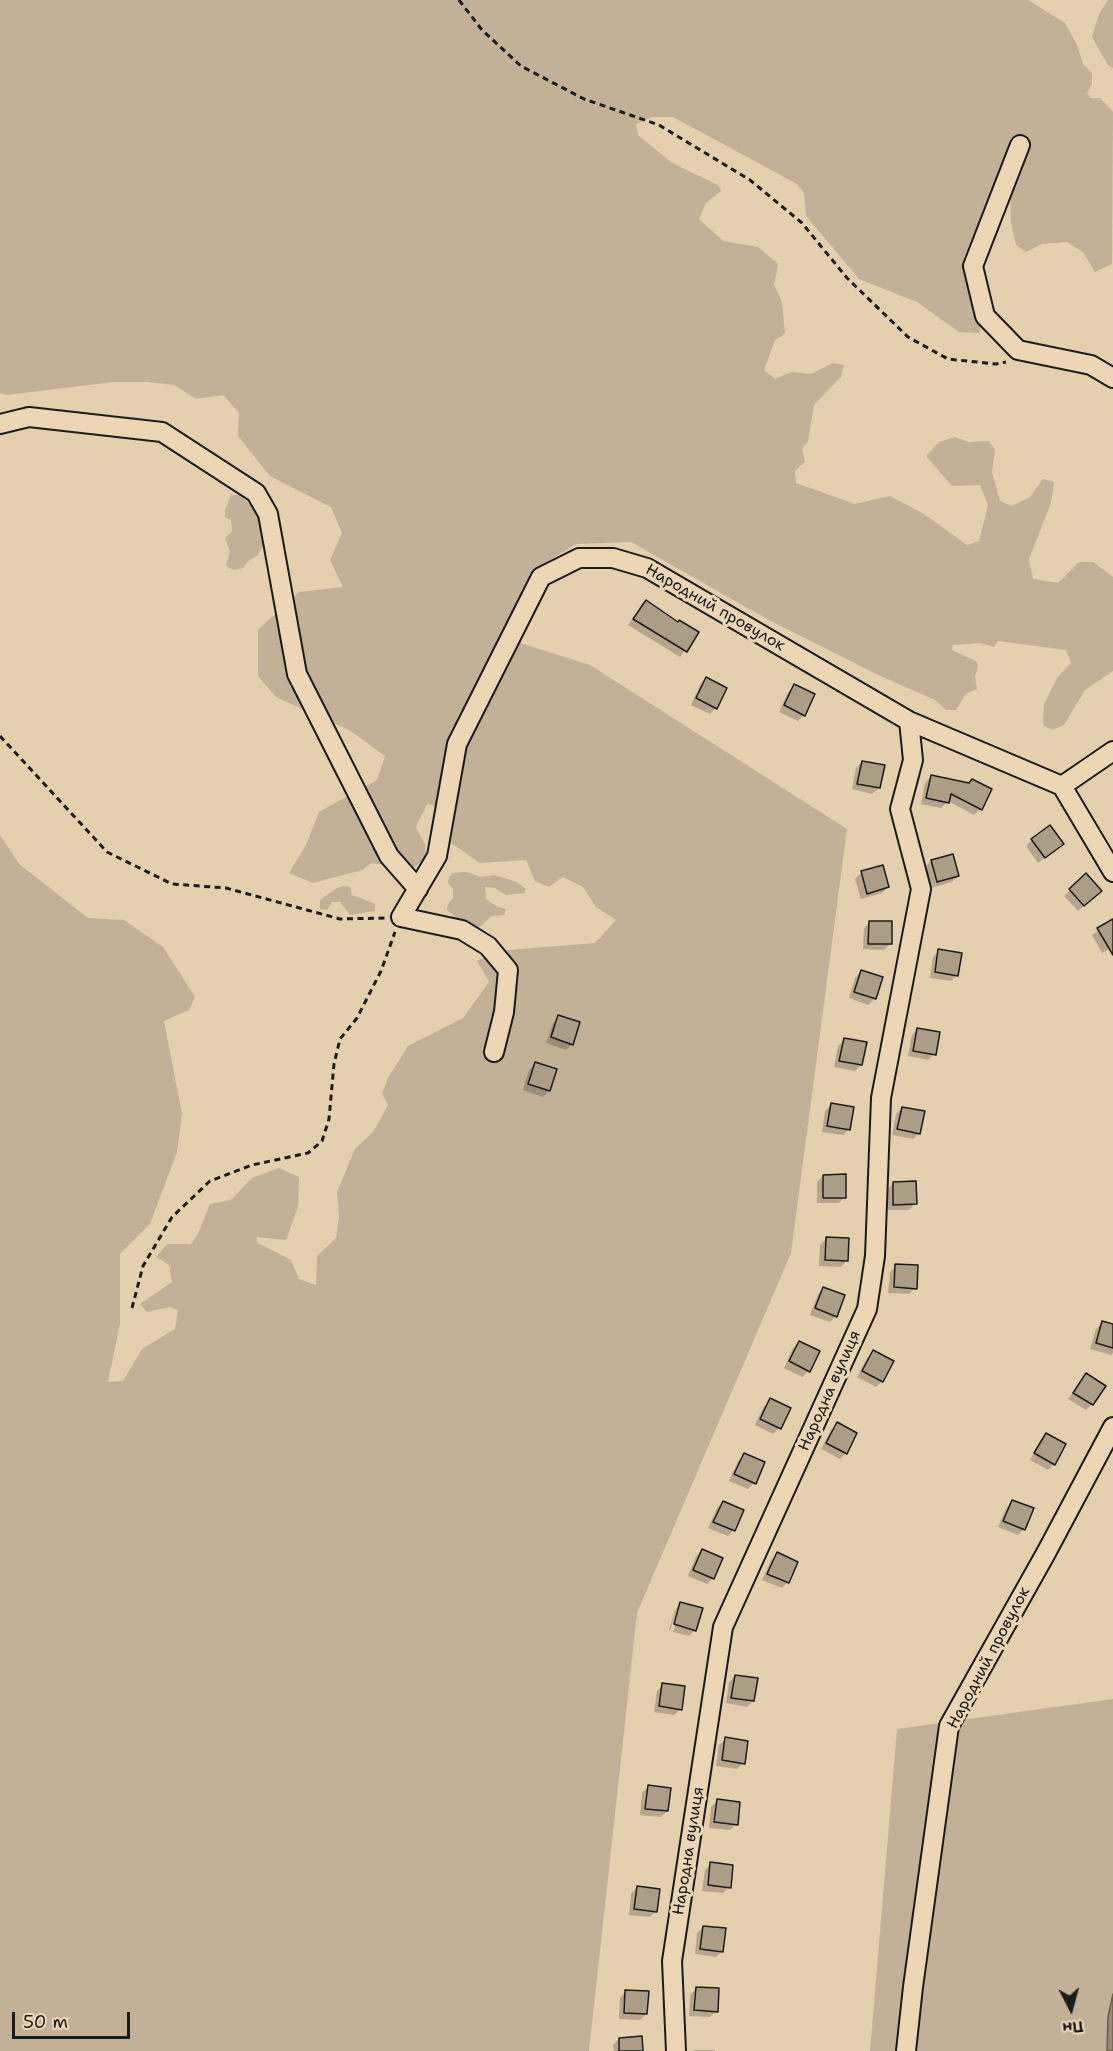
<!DOCTYPE html>
<meta charset="utf-8">
<style>
body{margin:0}
#map{position:relative;width:1113px;height:2051px;overflow:hidden;background:#e4cfaf;font-family:"Shantell Sans",sans-serif}
canvas{display:block}
.north{position:absolute;left:1041px;top:1979px;width:60px;height:60px;-webkit-text-stroke:4px #ecd6b5;paint-order:stroke;rotate:174deg;font-size:16px;font-weight:700;line-height:24px;text-align:center;color:#1c1c1c}
.north::after{content:'';display:block;margin:auto;width:21px;height:27px;background:#1c1c1c;clip-path:polygon(50% 0,100% 100%,50% 72%,0 100%)}
.scale{position:absolute;left:12px;top:2012px;width:118px;height:27px;box-sizing:border-box;border:3px solid #1c1c1c;border-top:0;padding-left:8px;font-size:18px;line-height:21px;white-space:nowrap;color:#1c1c1c;-webkit-text-stroke:4px #ecd6b5;paint-order:stroke}
</style>
<div id="map">
<canvas width="1113" height="2051"></canvas>
<div class="north">Пн</div>
<div class="scale">50 m</div>
</div>
<script>
const ctx = document.querySelector('canvas').getContext('2d');
ctx.lineJoin = 'round';
function paint(path, color) { ctx.fillStyle = color; ctx.fill(path, 'evenodd'); }
const toPath = rows => new Path2D(rows.map(r => 'M' + r).join(''));
function strokePath(path, color, width, dash) { ctx.strokeStyle = color; ctx.lineWidth = width; ctx.lineCap = dash ? 'butt' : 'round'; ctx.setLineDash(dash || []); ctx.stroke(path); }
function drawText(font, color, halo, rows, align = 'center') {
  ctx.font = font + ' "Shantell Sans",sans-serif'; ctx.lineWidth = 6; ctx.setLineDash([]); ctx.textBaseline = 'middle'; ctx.strokeStyle = halo; ctx.fillStyle = color; for (const [text, x, y, turn = 0] of rows) {
    ctx.save(); ctx.translate(x, y); ctx.rotate((+turn || 0) * Math.PI / 180); ctx.textAlign = isNaN(turn) ? turn : align; if (halo) ctx.strokeText(text, 0, 0); ctx.fillText(text, 0, 0); ctx.restore();
  }
}
paint(toPath([
 [0,0,1028,0,1065,23,1077,45,1083,64,1092,73,1092,84,1087,93,1091,98,1100,98,1113,112,1112,264,1095,272,1083,252,1067,242,1042,244,1026,252,1016,245,1011,222,1010,192,1029,143,1013,137,964,257,964,270,976,315,983,322,979,333,959,332,917,302,859,279,806,216,804,193,797,184,673,117,652,117,636,124,638,135,672,163,718,185,721,191,706,203,699,219,723,241,758,247,778,264,774,285,782,302,785,334,775,340,764,370,775,379,791,372,811,374,833,363,844,365,841,377,814,405,808,441,802,449,805,462,795,471,796,483,855,504,890,496,924,514,967,545,979,541,988,505,980,485,952,486,926,456,939,442,955,437,968,442,989,441,995,450,992,472,1000,501,1012,506,1030,497,1043,479,1054,482,1051,503,1029,559,1033,579,1058,583,1079,562,1093,562,1113,577,1113,671,1085,690,1064,725,1052,730,1043,725,1044,704,1057,678,1071,663,1066,650,998,641,994,647,980,643,953,645,952,650,976,661,978,665,975,677,977,689,966,694,956,710,946,710,935,700,876,674,767,619,631,542,576,544,537,568,501,637,590,665,847,829,791,1253,637,1613,589,2051,0,2051,0,835,19,864,88,918,124,920,163,947,195,997,189,1010,164,1021,182,1114,177,1152,150,1224,120,1254,120,1324,108,1382,123,1381,142,1349,175,1329,178,1310,170,1307,147,1312,140,1304,172,1282,169,1265,156,1257,167,1244,191,1244,198,1234,210,1204,231,1200,252,1178,279,1168,299,1177,298,1207,286,1240,256,1237,258,1243,291,1260,299,1279,316,1285,317,1256,336,1238,339,1217,337,1192,355,1149,374,1131,388,1105,382,1094,388,1078,408,1046,463,1018,489,982,477,961,497,951,595,943,616,920,596,907,583,887,563,877,549,887,535,881,526,860,480,863,451,843,456,811,427,804,416,827,425,844,426,858,412,869,371,863,362,870,313,883,289,873,306,845,319,812,377,780,385,756,349,730,276,697,258,676,258,630,299,592,343,587,330,560,342,533,331,507,270,476,238,436,239,413,223,395,196,399,174,385,148,382,113,382,7,395,0,393],
 [1108,0,1113,0,1113,68,1108,65,1092,37,1099,14],
 [231,495,239,495,265,517,268,536,258,555,248,561,243,568,233,570,226,565,230,551,225,538,232,531,231,520,225,517,225,510],
 [466,872,481,877,494,875,517,882,526,889,524,893,506,895,495,888,485,887,486,899,498,907,506,909,504,915,492,916,474,932,447,910,448,904,453,898,453,889,448,883,449,877,453,873],
 [344,886,350,887,352,895,375,904,375,911,350,915,340,902,332,902,327,910,320,909,320,900,337,888],
 [1113,1699,1113,1994,1108,2017,1107,2051,870,2051,897,1729]
]), '#c2b196');
const water = toPath([
 [1113,1994,1113,2051,1107,2051,1108,2017,1113,1994]
]);
paint(water, '#978a76');
strokePath(water, '#665e52', 1.5);
paint(toPath([
 [646,602,678,624,697,633,680,657,628,625],
 [706,679,716,708,710,714,691,705,700,685],
 [794,686,804,715,798,721,779,712,788,692],
 [862,762,879,788,872,794,852,789,856,768],
 [931,777,990,790,980,809,974,815,948,801,941,808,921,804,925,783],
 [1032,840,1056,850,1038,863,1026,846],
 [952,856,958,876,952,882,931,888,925,867,931,861],
 [861,873,888,887,882,893,861,899,855,879],
 [1070,890,1094,897,1078,911,1064,896],
 [1113,921,1113,947,1102,953,1092,935],
 [870,922,890,944,884,950,863,949,864,928],
 [939,951,957,975,951,981,930,978,933,957],
 [861,972,881,978,874,999,868,1005,849,998,855,978],
 [559,1017,572,1044,566,1050,546,1043,553,1023],
 [918,1029,934,1054,928,1060,908,1056,912,1035],
 [844,1040,861,1065,855,1071,834,1067,838,1046],
 [535,1064,555,1070,549,1091,543,1097,523,1090,529,1070],
 [831,1105,849,1129,843,1135,822,1132,825,1111],
 [902,1108,919,1133,913,1139,892,1135,896,1114],
 [823,1176,845,1197,839,1203,817,1203,817,1182],
 [894,1183,915,1204,909,1210,888,1210,887,1189],
 [826,1239,847,1260,841,1267,819,1266,820,1245],
 [896,1266,915,1288,909,1294,888,1293,890,1272],
 [824,1288,836,1316,830,1322,810,1315,818,1294],
 [1102,1323,1113,1326,1113,1353,1111,1355,1090,1349,1096,1329],
 [799,1342,808,1371,802,1377,784,1368,793,1348],
 [873,1352,882,1381,876,1387,857,1377,867,1358],
 [1086,1375,1092,1404,1086,1410,1068,1399],
 [771,1400,789,1409,779,1428,773,1434,755,1425,764,1406],
 [837,1424,846,1453,840,1459,821,1449,831,1430],
 [1046,1435,1054,1464,1048,1470,1030,1460,1040,1441],
 [744,1455,754,1483,748,1489,729,1481,738,1461],
 [723,1502,742,1511,734,1530,728,1536,708,1528,717,1508],
 [1012,1502,1024,1529,1018,1535,998,1527,1006,1508],
 [702,1550,713,1578,707,1584,688,1576,696,1556],
 [777,1554,788,1582,782,1588,762,1580,771,1560],
 [681,1604,695,1630,689,1636,673,1632,680,1609,677,1609,670,1631,669,1630,675,1610],
 [735,1676,753,1701,747,1707,726,1703,729,1682],
 [663,1685,681,1709,674,1715,654,1712,657,1691],
 [726,1739,743,1763,737,1769,716,1766,719,1745],
 [648,1787,667,1811,661,1817,640,1815,642,1793],
 [717,1801,736,1824,730,1830,709,1828,711,1807],
 [711,1864,729,1887,723,1893,702,1891,705,1870],
 [637,1887,656,1911,650,1917,629,1915,631,1894],
 [703,1927,722,1951,716,1957,695,1954,697,1933],
 [696,1989,716,2011,710,2017,689,2016,690,1995],
 [626,1991,646,2014,640,2020,619,2019,620,1998],
 [619,2039,641,2051,614,2051,613,2045],
 [694,2050,715,2050,715,2051,693,2051]
]), '#0003');
const building = toPath([
 [646,600,678,622,679,620,699,632,687,652,633,619,646,600],
 [706,677,727,688,717,709,696,698,706,677],
 [794,684,815,694,805,716,784,705,794,684],
 [862,761,885,765,880,788,857,784,862,761],
 [931,775,969,783,972,779,992,789,982,810,951,794,949,803,926,798,931,775],
 [1050,825,1064,844,1045,858,1031,839,1050,825],
 [953,854,959,876,937,882,931,860,953,854],
 [883,865,889,887,867,894,861,871,883,865],
 [1086,873,1102,891,1084,906,1069,889,1086,873],
 [1113,919,1113,955,1097,928,1113,919],
 [869,921,892,921,892,944,868,944,869,921],
 [938,949,962,953,958,976,935,972,938,949],
 [861,970,883,977,876,999,854,992,861,970],
 [558,1015,580,1022,573,1045,551,1037,558,1015],
 [917,1028,940,1032,936,1055,913,1051,917,1028],
 [844,1038,867,1042,862,1065,839,1061,844,1038],
 [535,1062,557,1069,550,1091,528,1084,535,1062],
 [831,1103,854,1107,850,1130,827,1126,831,1103],
 [902,1107,925,1111,920,1134,897,1129,902,1107],
 [846,1174,846,1198,823,1198,823,1175,846,1174],
 [916,1181,917,1204,893,1205,893,1182,916,1181],
 [826,1237,849,1238,848,1261,825,1260,826,1237],
 [895,1264,918,1265,917,1289,894,1287,895,1264],
 [823,1287,845,1295,837,1317,815,1308,823,1287],
 [1102,1321,1113,1324,1113,1348,1096,1343,1102,1321],
 [799,1341,820,1351,810,1372,789,1361,799,1341],
 [873,1350,894,1361,883,1382,862,1371,873,1350],
 [1086,1373,1106,1386,1093,1405,1073,1393,1086,1373],
 [770,1398,791,1408,781,1429,760,1419,770,1398],
 [837,1422,857,1433,847,1454,826,1443,837,1422],
 [1046,1433,1066,1444,1055,1465,1034,1453,1046,1433],
 [744,1453,765,1462,756,1484,734,1474,744,1453],
 [1012,1500,1034,1508,1025,1530,1003,1521,1012,1500],
 [723,1501,744,1510,735,1531,713,1522,723,1501],
 [702,1549,723,1558,714,1579,693,1570,702,1549],
 [777,1552,798,1562,789,1583,767,1574,777,1552],
 [680,1602,703,1608,696,1631,674,1624,680,1602],
 [735,1675,758,1678,754,1701,731,1698,735,1675],
 [662,1683,685,1686,682,1710,659,1706,662,1683],
 [725,1737,748,1741,745,1764,722,1760,725,1737],
 [648,1785,671,1788,668,1811,645,1809,648,1785],
 [717,1799,740,1802,738,1825,714,1822,717,1799],
 [710,1862,733,1865,731,1888,708,1885,710,1862],
 [637,1886,660,1889,657,1912,634,1909,637,1886],
 [703,1926,726,1928,723,1952,700,1949,703,1926],
 [696,1987,719,1988,718,2012,694,2010,696,1987],
 [625,1990,649,1991,647,2014,624,2013,625,1990],
 [642,2036,643,2051,619,2051,619,2038,642,2036]
]);
paint(building, '#ac9d86');
strokePath(building, '#1c1c1c', 1.5);
const minor = toPath([
 [1020,145,973,266,985,316,1018,350,1091,365,1113,378],
 [0,424,29,417,162,432,256,493,268,514,297,674,389,856,418,889],
 [1062,786,1113,751],
 [494,1052,504,1012,508,970,488,946,462,930,401,917,437,856,457,744,541,577,579,558,613,558,647,568,909,721,1062,786,1113,872],
 [676,2051,672,1961,723,1627,867,1309,875,1256,881,1098,921,889,900,809,913,760,909,721],
 [906,2051,913,1987,949,1726,1046,1553,1113,1427]
]);
strokePath(minor, '#1c1c1c', 22);
strokePath(toPath([
 [459,0,482,30,521,66,584,99,659,125,750,180,802,223,847,278,908,337,948,359,996,364,1006,362],
 [0,736,107,852,172,884,226,888,340,919,386,918],
 [132,1308,143,1266,172,1217,210,1181,252,1165,308,1153,322,1141,329,1119,334,1064,340,1039,357,1018,381,971,395,932]
]), '#1c1c1c', 3, [6, 4.5]);
strokePath(minor, '#ecd6b5', 18);
drawText('16px', '#1c1c1c', '#ecd6b5', [
 ["Народний провулок",715,608,30],
 ["Народна вулиця",830,1391,-66],
 ["Народний провулок",989,1658,-62],
 ["Народна вулиця",689,1851,-81]
]);
</script>
